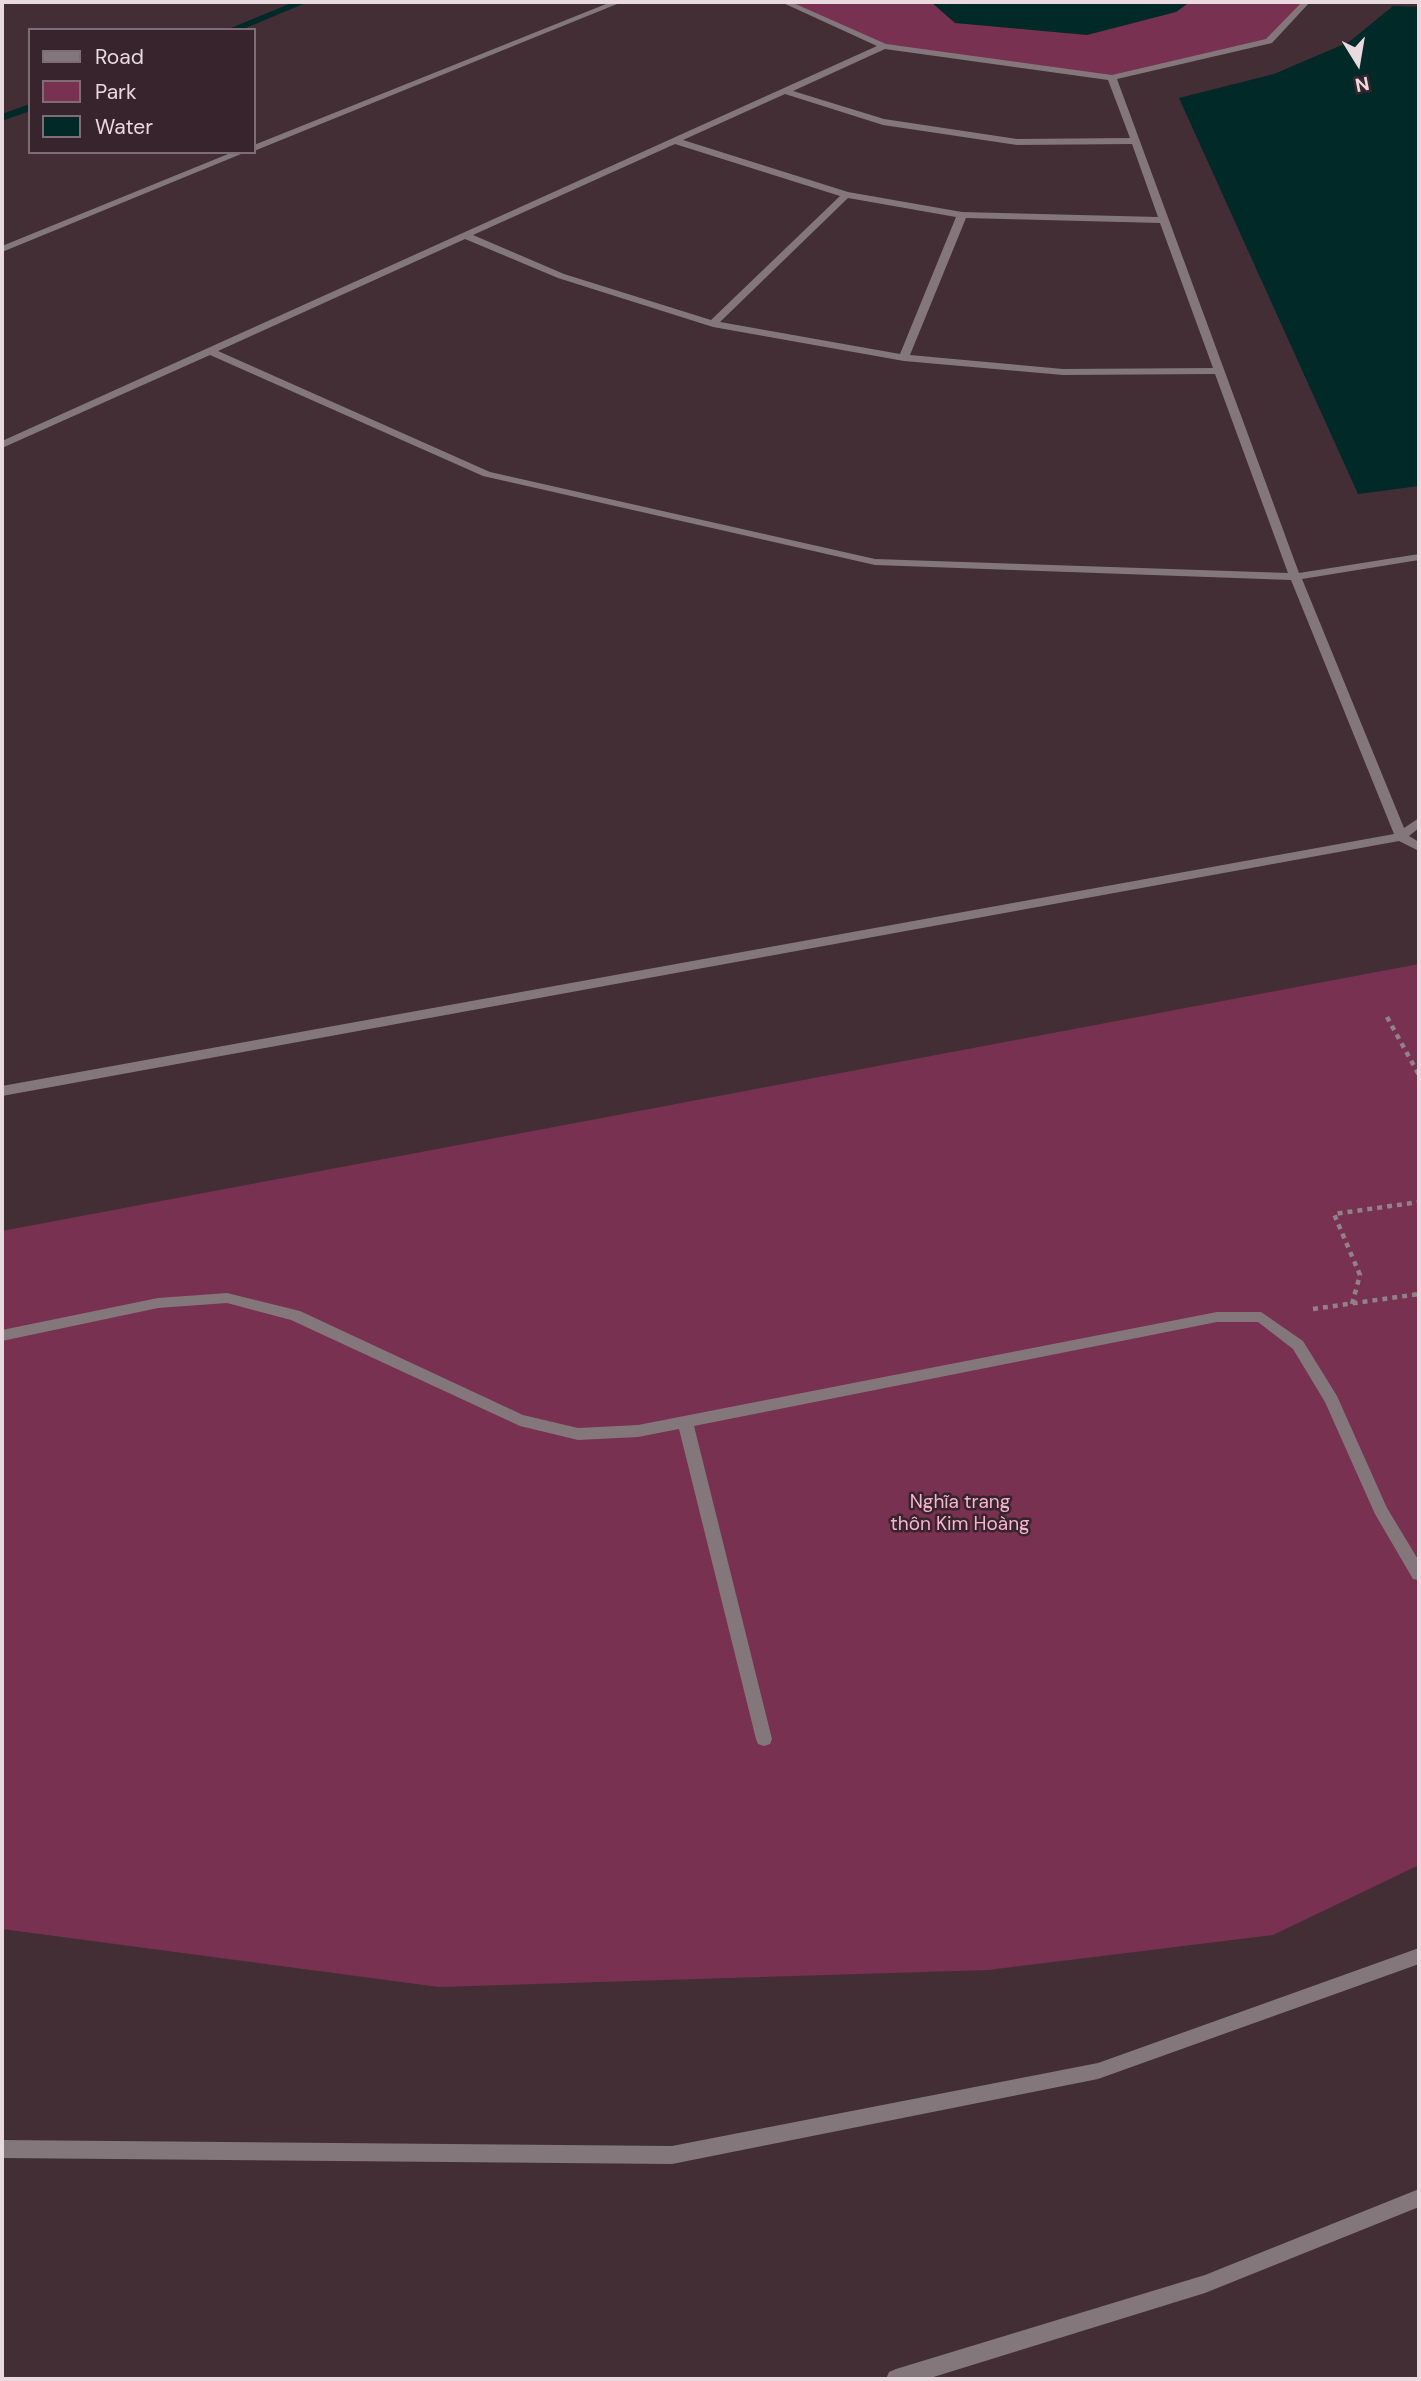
<!DOCTYPE html>
<meta charset="utf-8">
<style>
body{margin:0}
#map{position:relative;width:1421px;height:2381px;overflow:hidden;background:#432e36;font-family:"DM Sans",sans-serif}
canvas{display:block}
.frame{position:absolute;inset:0;border:4px solid #e8dadf;pointer-events:none}
.legend{position:absolute;left:28px;top:28px;width:228px;height:126px;box-sizing:border-box;background:#38242c;border:2px solid #7e6d74;margin:0;padding:9px 12px;list-style:none;font-size:21px;color:#e8dadf}
.legend li{display:flex;align-items:center;gap:14px;height:35px}
.legend b{width:35px;border:2px solid #7e6d74}
.north{position:absolute;left:1323px;top:28px;width:70px;height:70px;-webkit-text-stroke:5px #38242c;paint-order:stroke;rotate:169deg;font-size:19px;font-weight:700;line-height:28px;text-align:center;color:#e8dadf}
.north::after{content:'';display:block;margin:auto;width:24px;height:32px;background:#e8dadf;clip-path:polygon(50% 0,100% 100%,50% 72%,0 100%)}
</style>
<div id="map">
<canvas width="1421" height="2381"></canvas>
<div class="frame"></div>
<ul class="legend">
<li><b style="height:9px;background:#83777c"></b>Road</li>
<li><b style="height:19px;background:#783151"></b>Park</li>
<li><b style="height:19px;background:#012928"></b>Water</li>
</ul>
<div class="north">N</div>
</div>
<script>
const ctx = document.querySelector('canvas').getContext('2d');
ctx.lineJoin = 'round';
function paint(path, color) { ctx.fillStyle = color; ctx.fill(path, 'evenodd'); }
const toPath = rows => new Path2D(rows.map(r => 'M' + r).join(''));
function strokePath(path, color, width, dash) { ctx.strokeStyle = color; ctx.lineWidth = width; ctx.lineCap = dash ? 'butt' : 'round'; ctx.setLineDash(dash || []); ctx.stroke(path); }
function drawText(font, color, halo, rows, align = 'center') {
  ctx.font = font + ' "DM Sans",sans-serif'; ctx.lineWidth = 5; ctx.setLineDash([]); ctx.textBaseline = 'middle'; ctx.strokeStyle = halo; ctx.fillStyle = color; for (const [text, x, y, turn = 0] of rows) {
    ctx.save(); ctx.translate(x, y); ctx.rotate((+turn || 0) * Math.PI / 180); ctx.textAlign = isNaN(turn) ? turn : align; if (halo) ctx.strokeText(text, 0, 0); ctx.fillText(text, 0, 0); ctx.restore();
  }
}
paint(toPath([
 [786,2,1306,2,1269,41,1112,78,884,46],
 [1419,964,1419,1865,1273,1935,988,1970,439,1987,2,1929,2,1231]
]), '#783151');
paint(toPath([
 [931,2,1190,2,1176,12,1087,35,955,23],
 [1393,6,1419,7,1419,486,1358,494,1179,98,1274,74,1349,42]
]), '#012928');
paint(toPath([
 [294,2,308,2,241,30,226,30,294,2],
 [30,104,30,111,2,121,2,114,30,104]
]), '#012928');
strokePath(toPath([
 [1387,1017,1419,1075],
 [1352,1304,1360,1275,1334,1214,1419,1202],
 [1313,1309,1419,1294]
]), '#928187', 4.5, [5, 5]);
paint(toPath([
 [227,1293,300,1311,523,1415,578,1428,638,1425,1217,1312,1261,1312,1303,1341,1337,1396,1387,1508,1419,1561,1419,1580,1413,1579,1375,1514,1325,1402,1293,1349,1258,1322,1217,1322,694,1426,772,1739,770,1744,764,1746,758,1744,756,1739,679,1429,638,1437,578,1440,520,1426,291,1320,227,1303,158,1308,2,1341,2,1330,158,1298,227,1293]
]), '#83777c');
paint(toPath([
 [611,2,622,2,254,151,254,145,611,2],
 [781,2,791,2,886,44,1112,75,1266,39,1302,2,1310,2,1272,43,1117,79,1299,573,1419,554,1419,560,1302,579,1404,828,1419,818,1419,828,1409,836,1419,842,1419,851,1399,841,2,1096,2,1086,1394,834,1291,580,875,565,483,476,210,355,2,448,2,441,877,46,781,2],
 [885,49,1108,80,1130,138,1017,139,884,119,793,91,885,49],
 [785,94,883,125,1017,145,1132,144,1158,217,962,212,848,192,683,140,785,94],
 [675,144,840,196,711,320,564,274,473,235,675,144],
 [848,198,956,217,900,354,720,322,848,198],
 [966,218,1160,223,1213,368,1063,369,910,355,966,218],
 [465,239,558,278,713,327,904,361,1063,375,1215,374,1288,573,875,559,490,472,218,351,465,239],
 [233,152,246,152,2,252,2,246,233,152]
]), '#83777c');
paint(toPath([
 [1419,1948,1419,1964,1098,2079,672,2164,2,2158,2,2140,672,2146,1098,2063,1419,1948],
 [1419,2189,1419,2207,1205,2293,927,2379,886,2379,889,2372,896,2369,1205,2275,1419,2189]
]), '#83777c');
drawText('19px', '#f6b5ce', '#38242c', [
 ["Nghĩa trang",960,1503],
 ["thôn Kim Hoàng",960,1525]
]);
</script>
